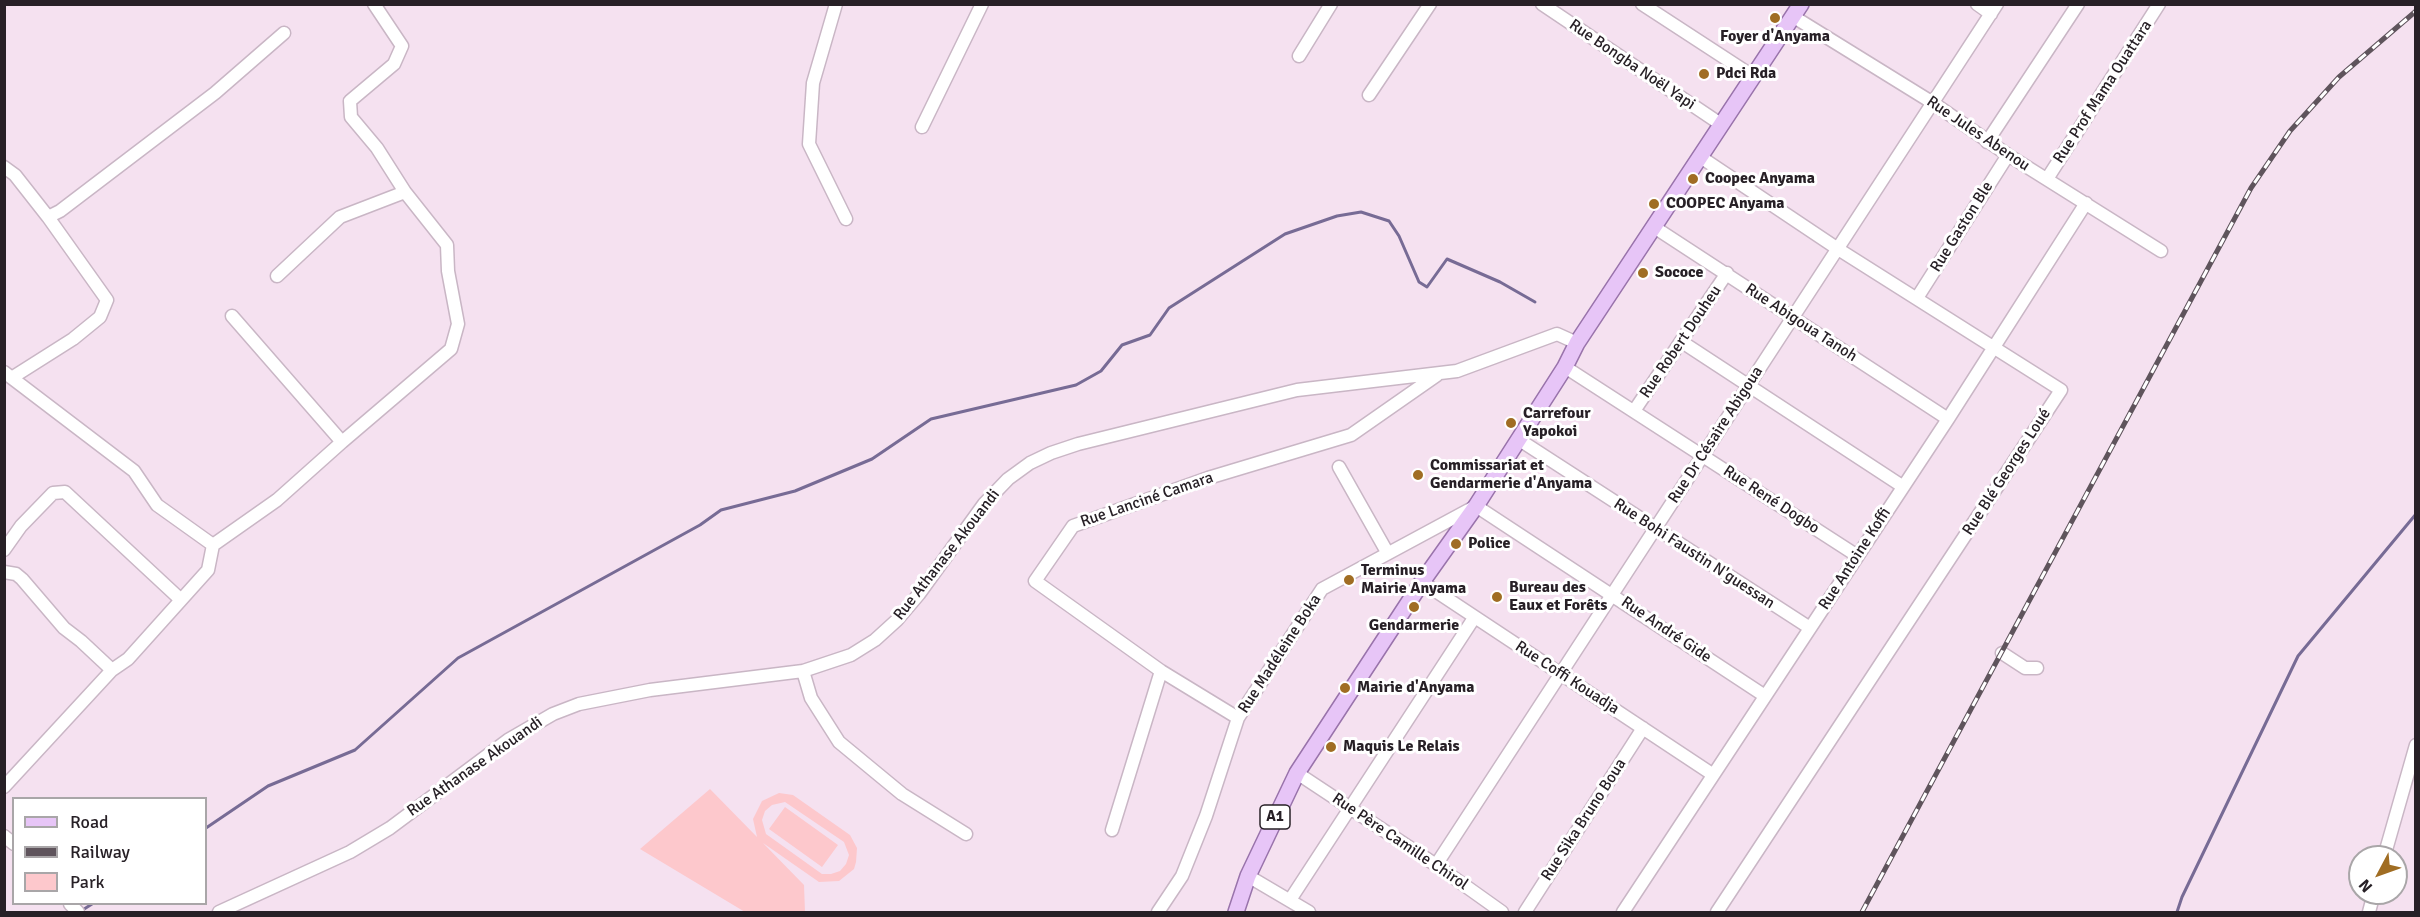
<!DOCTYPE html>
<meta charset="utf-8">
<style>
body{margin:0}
#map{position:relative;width:2420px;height:917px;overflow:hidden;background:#f5e1f0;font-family:Signika,sans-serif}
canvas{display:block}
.frame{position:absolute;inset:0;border:6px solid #272026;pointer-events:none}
.legend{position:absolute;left:12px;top:797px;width:195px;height:108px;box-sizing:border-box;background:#fff;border:2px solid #a9a6a8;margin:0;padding:8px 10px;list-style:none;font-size:18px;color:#272026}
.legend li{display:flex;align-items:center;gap:12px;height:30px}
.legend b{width:30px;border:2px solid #a9a6a8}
.north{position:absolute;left:2348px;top:845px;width:60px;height:60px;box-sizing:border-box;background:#fff;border:2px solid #a9a6a8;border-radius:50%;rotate:229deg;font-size:16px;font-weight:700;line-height:24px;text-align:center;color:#272026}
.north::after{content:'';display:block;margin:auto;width:21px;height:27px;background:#a06d23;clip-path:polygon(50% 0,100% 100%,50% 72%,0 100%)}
</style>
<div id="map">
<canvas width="2420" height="917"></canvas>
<div class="frame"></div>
<ul class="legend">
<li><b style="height:8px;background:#e7c5f7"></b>Road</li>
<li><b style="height:8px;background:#5f545c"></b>Railway</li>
<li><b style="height:16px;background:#fdc8cc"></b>Park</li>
</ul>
<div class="north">N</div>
</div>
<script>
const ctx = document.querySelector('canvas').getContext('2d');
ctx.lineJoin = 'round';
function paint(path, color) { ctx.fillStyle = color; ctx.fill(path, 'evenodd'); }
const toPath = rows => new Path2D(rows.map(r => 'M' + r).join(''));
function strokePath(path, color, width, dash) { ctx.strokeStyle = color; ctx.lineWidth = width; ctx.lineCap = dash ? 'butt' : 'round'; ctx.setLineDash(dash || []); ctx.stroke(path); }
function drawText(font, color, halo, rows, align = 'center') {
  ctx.font = font + ' Signika,sans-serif'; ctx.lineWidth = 6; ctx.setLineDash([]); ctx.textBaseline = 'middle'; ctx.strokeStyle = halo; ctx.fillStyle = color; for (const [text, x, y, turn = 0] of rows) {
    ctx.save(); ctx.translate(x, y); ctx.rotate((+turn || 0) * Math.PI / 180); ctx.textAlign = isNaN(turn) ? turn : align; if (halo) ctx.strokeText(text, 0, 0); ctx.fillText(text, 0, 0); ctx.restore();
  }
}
paint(toPath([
 [710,789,757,837,753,819,762,801,779,793,793,795,850,835,857,848,856,862,854,869,839,881,819,882,763,843,804,885,805,912,745,912,640,849],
 [785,802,844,842,849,855,846,864,840,871,831,874,822,874,766,834,762,820,765,811,772,805],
 [785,807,838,845,822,867,769,829]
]), '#fdc8cc');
strokePath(toPath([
 [206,828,268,786,355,750,458,658,700,525,721,510,795,491,872,459,931,419,1076,385,1101,371,1122,345,1150,335,1169,308,1285,234,1337,216,1361,212,1389,221,1399,236,1419,282,1427,287,1447,259,1500,282,1535,302],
 [81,911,92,904],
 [2177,912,2182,897,2298,656,2416,514]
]), '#776b95', 3);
const minor = toPath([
 [836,4,813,83,809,144,846,219],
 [1542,4,1722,125],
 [1642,4,1754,77],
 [1977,4,1991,14],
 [1794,17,1933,103,2008,155,2161,251],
 [1299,56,1331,4],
 [1369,95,1430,4],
 [922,127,982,4],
 [1987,142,2078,4],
 [1702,158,1838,249,2061,390,1717,912],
 [4,167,15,175,48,217,107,300,100,317,73,339,13,377],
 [2047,179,2159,4],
 [48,217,60,211,215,93,284,33],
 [1654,227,1948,419],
 [277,276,340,217,405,192],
 [1917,298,2008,155],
 [1682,342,1902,486],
 [1565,367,1856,555],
 [4,372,134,471,157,505,213,545],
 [1634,411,1727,273],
 [1518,439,1810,628],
 [342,442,451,349,458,324,448,271,447,245,405,192,377,148,351,117,350,101,394,64,402,46,374,4],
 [1339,467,1387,552],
 [4,550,21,526,53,493,65,492,180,599],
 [4,572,16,574,22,579,64,628,81,641,112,670],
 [1422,582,1712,774],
 [2002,653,2025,668,2037,668],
 [803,671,811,698,839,742,902,794,966,834],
 [1238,718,1161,671,1035,581,1073,526,1208,478,1351,435,1437,375],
 [1297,773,1436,865,1502,912],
 [4,787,112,670,128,659,208,570,213,545,277,500,342,442,232,316],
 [1112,830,1161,671],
 [4,836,14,844],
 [2384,857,2416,745],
 [1436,865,1997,4],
 [1248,876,1309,912],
 [1290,900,1474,618],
 [70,904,78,912],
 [219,912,350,852,390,828,508,740,553,714,579,704,650,690,803,671,851,655,875,640,897,620,919,594,984,504,1008,479,1030,463,1051,453,1078,444,1297,390,1457,371,1557,334,1577,343],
 [1158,912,1182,876,1206,816,1238,718,1322,589,1476,506,1765,696],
 [1525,912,1643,728],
 [1623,912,1948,419,2086,203],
 [2369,912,2374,893]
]);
const major = toPath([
 [1236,912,1248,876,1297,773,1422,582,1476,506,1565,367,1577,343,1801,4]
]);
strokePath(minor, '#c9b6c5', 15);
strokePath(major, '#9973ab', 18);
strokePath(minor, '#fff', 12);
strokePath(major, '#e7c5f7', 15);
const rail = toPath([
 [1862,912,2251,188,2290,131,2339,77,2416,11]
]);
strokePath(rail, '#5f545c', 5);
strokePath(rail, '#fff', 3, [9]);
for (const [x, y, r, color] of [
 [1775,18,6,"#a06d23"],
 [1704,74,6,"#a06d23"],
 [1693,179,6,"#a06d23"],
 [1654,204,6,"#a06d23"],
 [1643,273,6,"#a06d23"],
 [1511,423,6,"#a06d23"],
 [1418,475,6,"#a06d23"],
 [1456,544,6,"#a06d23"],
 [1349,580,6,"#a06d23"],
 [1497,597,6,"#a06d23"],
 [1414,607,6,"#a06d23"],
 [1345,688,6,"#a06d23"],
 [1331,747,6,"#a06d23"]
]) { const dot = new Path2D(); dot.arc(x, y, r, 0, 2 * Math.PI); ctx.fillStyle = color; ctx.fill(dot); strokePath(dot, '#fff', 2); }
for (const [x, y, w] of [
 [1275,817,30]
]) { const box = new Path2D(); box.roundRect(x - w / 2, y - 12, w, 24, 4.5); ctx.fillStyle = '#fff'; ctx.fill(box); strokePath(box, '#272026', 1.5); }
drawText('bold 15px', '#272026', null, [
 ["A1",1275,817]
]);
drawText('bold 16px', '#272026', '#fff', [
 ["Foyer d'Anyama",1775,37,"center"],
 ["Pdci Rda",1716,74],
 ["Coopec Anyama",1705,179],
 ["COOPEC Anyama",1666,204],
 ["Sococe",1655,273],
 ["Carrefour",1523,414],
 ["Yapokoi",1523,432],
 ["Commissariat et",1430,466],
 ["Gendarmerie d'Anyama",1430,484],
 ["Police",1468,544],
 ["Terminus",1361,571],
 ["Mairie Anyama",1361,589],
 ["Bureau des",1509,588],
 ["Eaux et Forêts",1509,606],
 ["Gendarmerie",1414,626,"center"],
 ["Mairie d'Anyama",1357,688],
 ["Maquis Le Relais",1343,747]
], 'left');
drawText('16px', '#272026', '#fff', [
 ["Rue Bongba Noël Yapi",1632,65,34],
 ["Rue Prof Mama Ouattara",2103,92,-57],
 ["Rue Jules Abenou",1978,134,34],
 ["Rue Gaston Ble",1962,227,-58],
 ["Rue Abigoua Tanoh",1801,323,33],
 ["Rue Robert Douheu",1681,342,-56],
 ["Rue Dr Césaire Abigoua",1716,435,-57],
 ["Rue Blé Georges Loué",2007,472,-57],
 ["Rue Lanciné Camara",1147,500,-19],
 ["Rue René Dogbo",1771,500,33],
 ["Rue Bohi Faustin N'guessan",1694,554,33],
 ["Rue Athanase Akouandi",947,555,-52],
 ["Rue Antoine Koffi",1855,559,-57],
 ["Rue André Gide",1666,630,34],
 ["Rue Madéleine Boka",1280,654,-57],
 ["Rue Coffi Kouadja",1567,678,33],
 ["Rue Athanase Akouandi",475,767,-35],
 ["Rue Sika Bruno Boua",1584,820,-57],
 ["Rue Père Camille Chirol",1400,842,34]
]);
</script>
